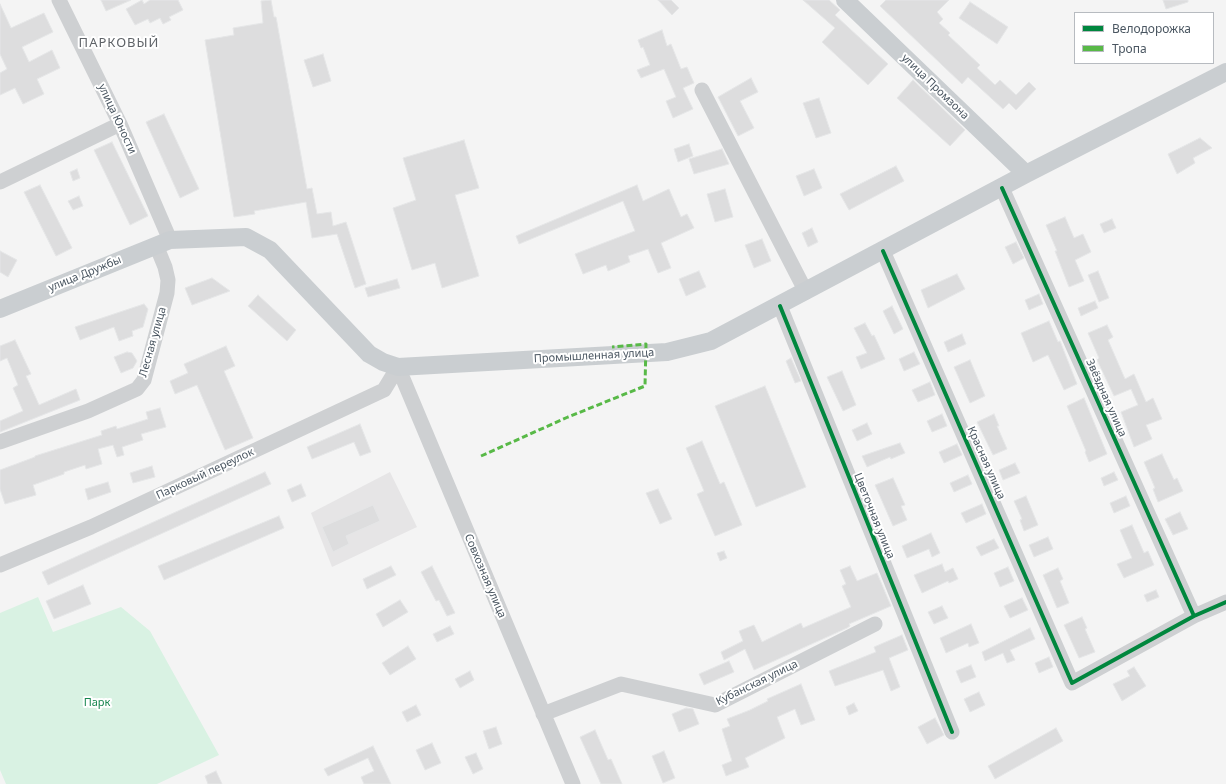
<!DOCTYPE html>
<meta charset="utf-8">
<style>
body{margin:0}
#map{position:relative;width:1226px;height:784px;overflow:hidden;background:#f4f4f4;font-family:"Noto Sans",sans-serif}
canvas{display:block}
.legend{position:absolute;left:1074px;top:12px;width:140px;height:52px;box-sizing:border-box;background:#fff;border:1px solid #b7bbc0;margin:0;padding:5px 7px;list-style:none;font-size:12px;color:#4a5661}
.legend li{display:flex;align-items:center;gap:8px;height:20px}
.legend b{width:20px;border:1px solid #b7bbc0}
</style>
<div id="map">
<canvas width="1226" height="784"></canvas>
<ul class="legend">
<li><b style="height:5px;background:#00873e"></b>Велодорожка</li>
<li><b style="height:5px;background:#58b947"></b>Тропа</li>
</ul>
</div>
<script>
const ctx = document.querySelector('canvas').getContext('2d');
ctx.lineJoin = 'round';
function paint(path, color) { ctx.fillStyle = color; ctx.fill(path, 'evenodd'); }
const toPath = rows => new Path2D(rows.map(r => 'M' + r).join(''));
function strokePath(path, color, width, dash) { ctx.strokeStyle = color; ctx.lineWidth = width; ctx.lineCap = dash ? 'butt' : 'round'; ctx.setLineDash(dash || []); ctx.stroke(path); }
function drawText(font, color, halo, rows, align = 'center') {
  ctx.font = font + ' "Noto Sans",sans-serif'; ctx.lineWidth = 4; ctx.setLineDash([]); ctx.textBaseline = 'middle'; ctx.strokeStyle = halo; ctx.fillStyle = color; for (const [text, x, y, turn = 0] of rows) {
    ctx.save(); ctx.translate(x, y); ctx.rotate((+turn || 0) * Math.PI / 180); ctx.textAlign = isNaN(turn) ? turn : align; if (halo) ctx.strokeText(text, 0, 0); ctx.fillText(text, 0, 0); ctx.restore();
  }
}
paint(toPath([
 [390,472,417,527,332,567,311,513]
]), '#e6e5e6');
paint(toPath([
 [38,597,53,632,121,607,150,631,219,755,157,784,6,784,0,770,0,613]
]), '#d9f2e3');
const building = toPath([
 [101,0,131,0,106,11,101,0],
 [142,0,144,4,150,0,178,0,183,10,169,17,171,20,163,24,160,18,150,23,148,19,135,25,126,9,142,0],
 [271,0,274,17,276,17,307,189,312,188,317,214,331,212,333,226,346,222,366,284,355,288,337,234,312,238,306,202,254,211,255,214,234,217,205,40,234,35,233,28,263,23,261,1,271,0],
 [658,0,671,0,679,8,672,15,658,0],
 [803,0,829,0,840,10,835,15,888,64,868,85,822,42,835,28,803,0],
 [886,0,949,0,937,12,943,19,939,23,950,33,948,35,980,65,977,68,995,85,1000,80,1016,95,1029,82,1036,89,1016,110,1009,103,1003,109,968,77,962,84,880,6,886,0],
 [1163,0,1188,0,1188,2,1166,9,1163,0],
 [970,2,1008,27,997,44,959,18,970,2],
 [0,4,11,28,44,13,53,32,22,47,29,62,52,50,60,68,37,79,44,94,23,104,15,88,0,95,0,73,7,69,0,54,0,4],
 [662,30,667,46,671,44,681,69,687,67,694,83,683,88,693,109,673,118,666,101,676,97,664,69,641,78,637,70,650,65,643,47,641,48,638,40,662,30],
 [323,54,331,81,313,87,304,60,323,54],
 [751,78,758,92,740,101,754,128,738,136,718,97,751,78],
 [913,80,965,130,950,146,897,98,913,80],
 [819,98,831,133,816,138,803,103,819,98],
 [164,114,199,189,180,198,146,122,164,114],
 [1200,138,1212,148,1193,158,1195,163,1177,174,1168,154,1200,138],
 [464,140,479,188,455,195,479,276,442,288,435,263,412,270,393,208,416,200,403,158,464,140],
 [112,142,148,216,130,225,94,150,112,142],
 [689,144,693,156,678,162,674,149,689,144],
 [722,149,729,164,694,174,689,159,722,149],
 [896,166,904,181,849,210,840,194,896,166],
 [77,169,80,178,73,181,70,172,77,169],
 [814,169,822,188,804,196,796,176,814,169],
 [40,185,72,248,56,256,24,192,40,185],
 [637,185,643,201,669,189,681,217,687,214,694,228,661,243,671,268,658,273,648,249,628,256,630,262,608,271,606,265,583,274,575,254,635,231,623,201,519,244,516,236,637,185],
 [725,189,733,217,715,222,707,194,725,189],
 [79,196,83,206,73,210,68,201,79,196],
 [1065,217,1074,238,1083,234,1091,252,1075,260,1084,281,1069,287,1055,251,1057,251,1046,225,1065,217],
 [1112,219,1116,228,1104,233,1100,224,1112,219],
 [812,228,818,242,808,247,802,233,812,228],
 [762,239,771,261,754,268,745,245,762,239],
 [1016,242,1024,258,1013,264,1005,247,1016,242],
 [0,251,17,260,8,277,0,272,0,251],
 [699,271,706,287,686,296,679,279,699,271],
 [1098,271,1109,298,1099,302,1088,275,1098,271],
 [957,274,965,289,928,308,921,290,957,274],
 [212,278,230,291,192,305,185,288,212,278],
 [397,279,400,288,368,297,365,288,397,279],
 [1039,294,1043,304,1029,310,1025,300,1039,294],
 [258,295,296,330,287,341,248,306,258,295],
 [1095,301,1098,308,1081,316,1078,308,1095,301],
 [144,304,148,309,143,327,132,331,133,336,119,341,114,327,80,340,75,327,144,304],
 [892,306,903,329,894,334,883,311,892,306],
 [1049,321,1058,342,1060,341,1077,384,1064,390,1048,355,1033,362,1021,333,1049,321],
 [865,323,872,336,874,335,885,359,861,369,856,357,867,353,854,328,865,323],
 [1107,325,1113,337,1108,340,1125,379,1134,374,1146,402,1153,398,1162,419,1146,425,1152,439,1134,447,1121,412,1138,405,1131,389,1114,396,1097,360,1099,358,1088,333,1107,325],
 [962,334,966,344,948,352,944,342,962,334],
 [15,340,31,374,26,376,39,405,76,389,80,400,0,432,0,421,23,411,13,388,18,385,7,358,0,361,0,346,15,340],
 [226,346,235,366,224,371,253,438,225,450,197,385,175,394,170,381,188,373,184,364,226,346],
 [127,352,132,353,137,361,133,368,121,373,114,357,127,352],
 [914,352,920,364,904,371,899,359,914,352],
 [791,358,801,381,795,383,786,361,791,358],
 [970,360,985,396,970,403,954,367,970,360],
 [842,371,856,405,843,411,827,377,842,371],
 [930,382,935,395,918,402,912,390,930,382],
 [765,386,806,487,756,507,715,406,765,386],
 [1084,398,1107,454,1089,462,1085,452,1086,451,1067,406,1084,398],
 [160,408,166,427,141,434,143,440,122,447,124,455,117,457,113,445,98,449,102,464,86,469,85,465,64,472,64,474,33,485,36,495,5,504,0,489,0,470,35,457,35,456,102,435,101,431,116,426,117,429,148,419,146,412,160,408],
 [942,414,947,426,932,432,927,421,942,414],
 [994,414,999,426,997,426,1007,449,993,455,977,422,994,414],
 [867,423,872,434,857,441,852,430,867,423],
 [360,424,371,452,360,456,354,442,312,459,307,447,360,424],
 [702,441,720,484,724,482,742,525,715,536,697,494,704,491,686,448,702,441],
 [900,443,905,453,891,459,890,457,867,467,862,456,900,443],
 [957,444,962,455,944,463,939,452,957,444],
 [1162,454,1174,480,1177,478,1183,491,1158,502,1153,489,1155,488,1144,462,1162,454],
 [1015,463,1020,473,1003,480,999,470,1015,463],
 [152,466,155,477,133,483,130,473,152,466],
 [265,472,271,484,48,585,42,572,265,472],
 [1114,472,1118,480,1104,486,1101,478,1114,472],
 [968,475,972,484,954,492,950,483,968,475],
 [893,478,905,505,901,506,907,520,893,526,875,485,893,478],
 [108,482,111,492,88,500,85,489,108,482],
 [301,484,306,496,292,502,287,490,301,484],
 [658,489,672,519,660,524,646,493,658,489],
 [1026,496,1038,525,1024,531,1020,520,1022,519,1014,501,1026,496],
 [1126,496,1130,506,1114,513,1110,503,1126,496],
 [982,504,986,514,966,523,961,513,982,504],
 [373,505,380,521,346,536,349,544,333,552,322,527,373,505],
 [1180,512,1188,529,1173,535,1165,519,1180,512],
 [279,516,284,528,164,580,158,566,279,516],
 [1132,525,1144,553,1148,551,1154,565,1124,578,1117,564,1132,558,1120,530,1132,525],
 [931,533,940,553,932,557,929,549,907,558,902,546,931,533],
 [1048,537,1053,549,1034,557,1029,545,1048,537],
 [994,539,999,548,981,556,976,547,994,539],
 [724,551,727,558,720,561,717,553,724,551],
 [942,564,945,572,953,568,958,579,949,583,948,581,922,593,914,575,942,564],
 [391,566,396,575,367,589,363,579,391,566],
 [432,566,455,613,447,616,439,600,436,601,421,572,432,566],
 [850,566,857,581,877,573,891,606,849,624,850,626,847,628,754,670,745,649,724,660,721,652,743,641,739,631,754,625,762,642,801,623,803,628,851,607,842,586,846,584,840,570,850,566],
 [1008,567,1014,581,1000,587,994,573,1008,567],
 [1058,568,1063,579,1060,581,1069,603,1057,608,1043,575,1058,568],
 [83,585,91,604,54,619,46,601,83,585],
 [1156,590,1159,597,1147,602,1144,595,1156,590],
 [1022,598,1028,610,1010,618,1004,606,1022,598],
 [400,600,408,612,383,627,376,614,400,600],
 [942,606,948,618,934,624,928,612,942,606],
 [1082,617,1087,628,1085,629,1095,652,1079,658,1064,625,1082,617],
 [971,624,979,643,969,647,968,643,946,653,940,638,971,624],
 [450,626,454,634,437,642,433,634,450,626],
 [1030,628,1035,639,1010,650,1015,660,1007,663,1003,653,985,661,982,652,1030,628],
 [902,635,908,650,889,658,900,687,891,691,883,670,835,686,829,671,876,652,874,647,902,635],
 [408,646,416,659,390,675,382,663,408,646],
 [1049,657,1053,667,1039,673,1035,663,1049,657],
 [729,661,734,672,704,685,699,674,729,661],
 [971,665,976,677,961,683,956,671,971,665],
 [1134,667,1146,686,1122,701,1113,684,1130,676,1127,671,1134,667],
 [470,671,474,680,460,688,455,679,470,671],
 [801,684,815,720,801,725,795,709,777,717,785,738,745,758,749,767,726,776,722,765,732,761,722,729,730,726,727,719,750,710,768,701,767,699,801,684],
 [979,692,985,705,970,712,964,699,979,692],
 [854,703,858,711,849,715,846,707,854,703],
 [416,705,421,715,407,722,402,712,416,705],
 [686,708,693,709,699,724,679,732,672,714,686,708],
 [935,718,944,735,927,744,918,727,935,718],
 [496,727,502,744,489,749,483,731,496,727],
 [1056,728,1063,741,995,779,988,766,1056,728],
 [595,730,608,760,611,759,622,784,601,784,580,737,595,730],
 [432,743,441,763,425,770,416,750,432,743],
 [373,746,391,784,364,784,361,777,374,771,368,758,328,776,324,769,373,746],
 [664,751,675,778,663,783,652,756,664,751],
 [476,753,483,769,473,774,465,757,476,753],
 [216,771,222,784,208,784,205,776,216,771]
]);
paint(building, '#ddddde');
strokePath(building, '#e5e6e7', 1);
strokePath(toPath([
 [59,0,120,124,170,240],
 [702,90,806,292],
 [0,182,120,124],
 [1002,188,1194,616],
 [883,251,1072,683,1194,616,1226,602],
 [780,306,952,732],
 [398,367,573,784],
 [0,442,88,411,137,389,144,380,167,293,168,280,165,267,156,245],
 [0,565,91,527,384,390,398,367],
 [543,714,621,684,715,705,875,624]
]), '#ced0d2', 15);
strokePath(toPath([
 [845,0,1026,174],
 [0,309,170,240,246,237,270,250,369,354,383,362,398,367,667,352,711,341,1026,174,1226,72]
]), '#caced1', 18);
strokePath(toPath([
 [481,456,568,417,645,386,646,344,612,347]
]), '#58b947', 3, [6, 3]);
strokePath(toPath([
 [1002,188,1194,616],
 [883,251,1072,683,1194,616,1226,602],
 [780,306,952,732]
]), '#00873e', 4);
drawText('11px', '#4a5661', '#fff', [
 ["улица Промзона",935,87,44],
 ["улица Юности",117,119,65],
 ["улица Дружбы",85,274,-22],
 ["Лесная улица",153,342,-74],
 ["Промышленная улица",594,356,-3],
 ["Звёздная улица",1106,398,66],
 ["Красная улица",986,463,66],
 ["Парковый переулок",205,474,-25],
 ["Цветочная улица",874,516,68],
 ["Совхозная улица",485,576,67],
 ["Кубанская улица",757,683,-26]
]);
drawText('11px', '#17864f', '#fff', [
 ["Парк",97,703]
]);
ctx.letterSpacing = '1px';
drawText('13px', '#5f6368', '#fff', [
 ["ПАРКОВЫЙ",119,43]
]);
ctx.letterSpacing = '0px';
</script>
